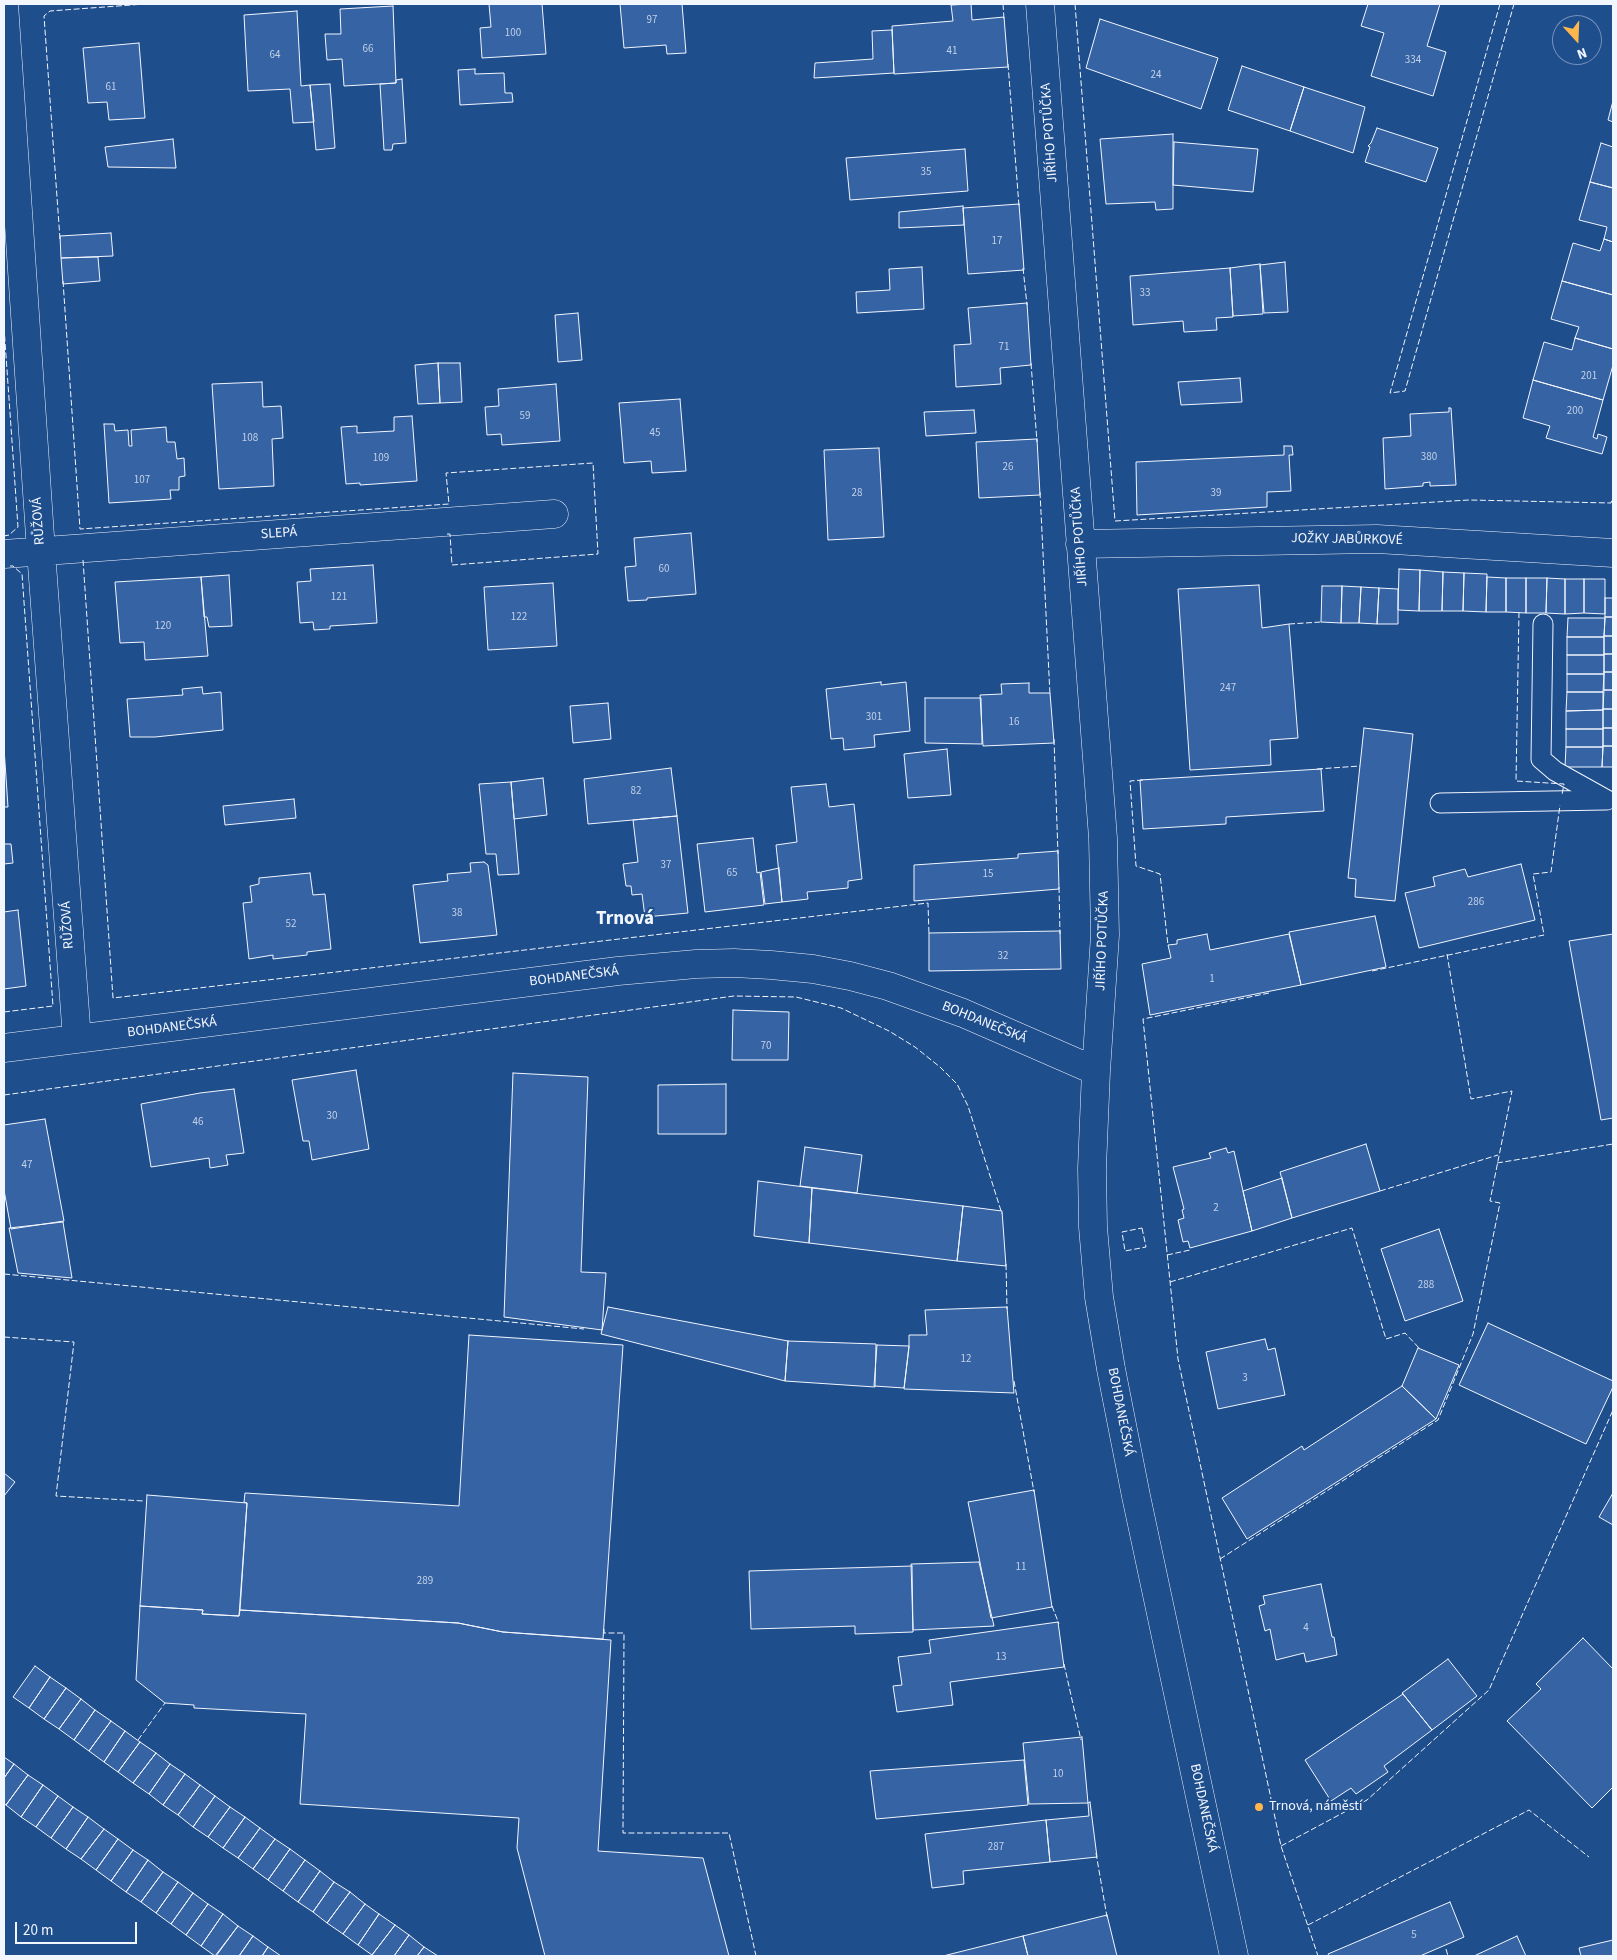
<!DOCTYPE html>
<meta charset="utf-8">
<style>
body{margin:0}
#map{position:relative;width:1617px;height:1960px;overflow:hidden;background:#1f4e8c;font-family:"Source Sans 3",sans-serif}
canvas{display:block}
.frame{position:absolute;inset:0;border:5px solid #f2f6ff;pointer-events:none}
.north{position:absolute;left:1552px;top:15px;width:50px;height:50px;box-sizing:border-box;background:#1f4e8c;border:1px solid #7391ba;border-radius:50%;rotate:160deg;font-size:14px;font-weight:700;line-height:20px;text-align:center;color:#f2f6ff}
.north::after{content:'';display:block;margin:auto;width:18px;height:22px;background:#ffb74d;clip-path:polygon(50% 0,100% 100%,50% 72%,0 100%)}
.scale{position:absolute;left:15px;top:1922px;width:122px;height:22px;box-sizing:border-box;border:2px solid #f2f6ff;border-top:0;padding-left:6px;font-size:15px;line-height:18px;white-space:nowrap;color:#f2f6ff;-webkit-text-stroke:4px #1f4e8c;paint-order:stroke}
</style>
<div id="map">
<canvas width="1617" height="1960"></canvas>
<div class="frame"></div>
<div class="north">N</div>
<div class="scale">20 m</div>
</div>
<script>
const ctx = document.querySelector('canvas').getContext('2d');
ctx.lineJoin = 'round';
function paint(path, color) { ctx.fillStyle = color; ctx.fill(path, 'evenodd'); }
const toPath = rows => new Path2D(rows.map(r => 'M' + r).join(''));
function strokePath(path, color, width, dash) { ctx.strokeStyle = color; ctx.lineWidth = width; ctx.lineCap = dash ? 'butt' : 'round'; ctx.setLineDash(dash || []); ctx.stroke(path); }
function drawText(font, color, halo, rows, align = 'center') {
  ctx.font = font + ' "Source Sans 3",sans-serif'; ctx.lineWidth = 4; ctx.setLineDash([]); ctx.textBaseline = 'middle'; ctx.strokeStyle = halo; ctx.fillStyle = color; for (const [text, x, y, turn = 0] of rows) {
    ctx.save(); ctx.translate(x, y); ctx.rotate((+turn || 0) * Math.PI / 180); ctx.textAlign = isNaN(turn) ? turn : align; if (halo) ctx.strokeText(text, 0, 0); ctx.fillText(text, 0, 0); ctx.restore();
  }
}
const building = toPath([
 [489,4,542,4,546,54,482,58,480,28,491,27,489,4],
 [620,4,682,4,686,53,667,54,666,45,624,48,620,4],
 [971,4,972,20,1004,17,1008,67,894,74,892,26,953,21,951,5,971,4],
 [1368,4,1440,4,1427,46,1446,52,1433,96,1371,76,1384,33,1361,26,1368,4],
 [393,6,396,83,344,86,342,59,327,60,325,34,341,34,340,9,393,6],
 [297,11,301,86,310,85,314,122,293,123,290,89,248,91,244,15,297,11],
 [1100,19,1218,58,1201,109,1086,68,1100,19],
 [892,30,894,73,814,78,815,63,873,59,872,31,892,30],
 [139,43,145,118,109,120,107,102,88,103,83,48,139,43],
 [1242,66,1304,87,1290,131,1228,110,1242,66],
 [475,69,475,74,504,73,505,93,512,93,513,102,460,105,458,70,475,69],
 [402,79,406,143,393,144,392,150,384,150,380,84,396,83,396,80,402,79],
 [330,84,335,148,316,150,310,85,330,84],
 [1304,87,1365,107,1353,153,1290,131,1304,87],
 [1613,101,1613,122,1608,120,1613,101],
 [1377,128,1438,148,1426,182,1365,162,1370,147,1368,146,1371,143,1377,128],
 [1173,134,1173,209,1156,210,1155,202,1106,204,1100,139,1173,134],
 [173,139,176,168,108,167,105,147,173,139],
 [1174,142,1258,149,1253,192,1173,185,1174,142],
 [1601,143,1613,147,1613,188,1590,182,1601,143],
 [965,149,968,191,850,200,846,158,965,149],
 [1590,182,1613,188,1613,242,1604,239,1607,227,1579,220,1590,182],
 [1019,204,1024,270,968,274,963,208,1019,204],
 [963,206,964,225,899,228,899,212,963,206],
 [111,233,113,256,61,258,60,236,111,233],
 [1604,239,1613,242,1613,295,1562,281,1573,243,1600,251,1604,239],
 [98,257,100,281,63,284,61,258,98,257],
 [1285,262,1288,312,1264,313,1260,265,1285,262],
 [1260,264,1263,314,1233,316,1230,268,1260,264],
 [922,267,924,309,857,313,856,292,890,290,889,269,922,267],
 [1230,268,1233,317,1216,318,1217,330,1184,332,1183,321,1133,325,1130,276,1230,268],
 [1562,281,1613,295,1613,349,1575,338,1579,327,1551,319,1562,281],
 [1027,303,1031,365,1000,368,1001,384,956,387,954,345,971,344,968,308,1027,303],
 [578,313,582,360,558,362,555,315,578,313],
 [1575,338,1613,349,1613,365,1603,400,1533,380,1544,342,1572,350,1575,338],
 [438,363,440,403,418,404,415,365,438,363],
 [460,363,462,402,440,403,438,363,460,363],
 [1240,378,1242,402,1181,405,1178,382,1240,378],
 [1533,380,1603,400,1593,437,1597,439,1598,434,1607,437,1602,454,1546,438,1550,426,1523,418,1533,380],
 [262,382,263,407,281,406,283,438,272,439,274,486,219,489,212,384,262,382],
 [556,384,560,441,502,445,501,434,487,435,485,407,499,406,498,389,556,384],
 [680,399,686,471,652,473,651,461,624,463,619,403,680,399],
 [1449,408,1451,408,1456,485,1430,486,1430,482,1423,483,1423,486,1385,489,1383,438,1411,436,1410,414,1449,412,1449,408],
 [974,410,976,433,926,436,924,412,974,410],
 [412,416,417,481,360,485,360,483,346,484,341,427,357,426,357,433,394,431,394,417,412,416],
 [104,424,114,424,115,431,128,430,129,446,132,446,131,430,166,427,167,442,175,442,177,459,184,458,185,476,179,477,179,490,170,490,171,499,109,503,104,424],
 [1037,439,1040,495,979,498,976,442,1037,439],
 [1284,446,1292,446,1293,455,1289,455,1291,491,1267,492,1267,507,1137,515,1136,462,1284,455,1284,446],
 [879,448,884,537,828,540,824,450,879,448],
 [691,533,696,594,647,598,647,600,628,601,625,567,636,566,634,538,691,533],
 [373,565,377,623,330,626,330,629,314,630,313,622,300,623,297,582,311,581,310,569,373,565],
 [1399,569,1420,570,1419,611,1398,610,1399,569],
 [1420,570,1443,572,1442,611,1419,611,1420,570],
 [1443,572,1464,573,1463,611,1442,611,1443,572],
 [1464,573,1487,574,1486,612,1463,611,1464,573],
 [229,575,232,626,209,627,207,617,204,617,201,577,229,575],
 [201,577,208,656,145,660,144,642,120,643,115,582,201,577],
 [1487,577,1506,578,1506,612,1486,612,1487,577],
 [1506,578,1526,578,1526,613,1506,612,1506,578],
 [1526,578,1547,578,1546,613,1526,613,1526,578],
 [1547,578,1565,579,1565,614,1546,613,1547,578],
 [1565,579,1584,579,1584,613,1565,614,1565,579],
 [1584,579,1605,579,1605,614,1584,613,1584,579],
 [553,583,557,646,488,650,484,587,553,583],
 [1259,585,1262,628,1289,624,1298,738,1270,740,1271,765,1190,770,1178,589,1259,585],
 [1322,586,1342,586,1341,623,1321,622,1322,586],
 [1342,586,1361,587,1359,623,1341,623,1342,586],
 [1361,587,1379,588,1377,624,1359,623,1361,587],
 [1379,588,1398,589,1398,624,1377,624,1379,588],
 [1605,598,1613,598,1613,617,1605,617,1605,598],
 [1605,617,1613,617,1613,636,1604,636,1605,617],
 [1568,618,1605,618,1604,637,1567,637,1568,618],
 [1604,636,1613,636,1613,654,1604,654,1604,636],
 [1567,637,1604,637,1604,655,1567,655,1567,637],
 [1604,654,1613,654,1613,672,1604,672,1604,654],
 [1567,655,1604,655,1604,674,1567,674,1567,655],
 [1604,672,1613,672,1613,690,1604,690,1604,672],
 [1567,674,1604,674,1603,692,1567,692,1567,674],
 [881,682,881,685,906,682,910,731,874,735,875,747,844,750,843,738,831,739,826,689,881,682],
 [1029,683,1029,693,1050,693,1054,743,983,746,980,695,1002,694,1001,684,1029,683],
 [202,687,203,694,221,692,223,730,155,737,130,737,127,699,183,695,182,689,202,687],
 [1604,690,1613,690,1613,709,1603,709,1604,690],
 [1567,692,1603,692,1603,710,1566,711,1567,692],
 [925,698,981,698,982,744,925,743,925,698],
 [608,703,611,739,573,743,570,706,608,703],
 [1603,709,1613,709,1613,728,1603,728,1603,709],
 [1603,710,1603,729,1566,729,1566,711,1603,710],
 [1364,728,1413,734,1395,901,1355,897,1356,879,1348,878,1364,728],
 [1603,728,1613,728,1613,746,1603,746,1603,728],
 [1566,729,1603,729,1603,747,1566,747,1566,729],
 [1603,746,1613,746,1613,767,1602,767,1603,746],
 [1566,747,1603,747,1602,767,1565,767,1566,747],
 [4,748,8,807,4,807,4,748],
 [947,749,951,795,908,798,904,754,947,749],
 [671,768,677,816,588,824,584,779,671,768],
 [1321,769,1324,811,1226,817,1226,824,1143,829,1140,780,1321,769],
 [543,778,547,815,514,819,511,782,543,778],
 [511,782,519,874,498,875,496,854,486,854,479,784,511,782],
 [826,784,829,807,854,804,862,879,848,881,848,888,807,892,808,899,782,902,776,845,797,842,791,787,826,784],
 [294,799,296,818,225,825,223,806,294,799],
 [677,816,688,913,645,917,642,894,632,895,631,886,626,886,623,864,638,862,633,820,677,816],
 [753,838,757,873,760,872,764,905,705,912,697,844,753,838],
 [4,844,11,844,13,863,4,864,4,844],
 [1058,851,1059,889,914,901,914,865,1018,858,1018,854,1058,851],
 [484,862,488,865,497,935,420,943,413,885,448,881,447,874,471,872,470,863,484,862],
 [1521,864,1535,920,1419,948,1405,893,1435,886,1433,877,1465,869,1468,877,1521,864],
 [779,868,782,902,765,904,761,872,779,868],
 [310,873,313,895,325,894,331,949,307,952,307,955,273,959,273,955,249,959,243,903,252,902,250,886,259,884,259,878,310,873],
 [18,910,26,986,4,989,4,912,18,910],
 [1375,916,1386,967,1301,985,1289,932,1375,916],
 [1060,931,1061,969,929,971,929,933,1060,931],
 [1207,934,1210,950,1289,934,1301,985,1150,1015,1142,964,1171,958,1168,945,1177,944,1177,940,1207,934],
 [1613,934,1613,1118,1601,1120,1569,941,1613,934],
 [733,1010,789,1012,788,1060,732,1060,733,1010],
 [356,1070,369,1149,312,1160,309,1141,303,1141,292,1080,356,1070],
 [513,1073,588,1077,581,1272,606,1273,602,1330,504,1317,513,1073],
 [726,1084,726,1134,658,1134,658,1085,726,1084],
 [234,1089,244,1153,226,1155,228,1165,210,1168,209,1158,151,1167,141,1104,200,1093,234,1089],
 [45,1119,64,1221,11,1229,4,1190,4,1125,45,1119],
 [1366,1144,1380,1191,1292,1218,1280,1172,1366,1144],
 [805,1147,862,1155,857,1193,800,1186,805,1147],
 [1226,1148,1228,1153,1234,1151,1252,1231,1190,1248,1188,1241,1183,1242,1178,1220,1184,1218,1182,1210,1184,1209,1173,1167,1211,1158,1209,1153,1226,1148],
 [1282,1178,1292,1218,1252,1231,1243,1191,1282,1178],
 [758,1181,812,1188,809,1243,754,1236,758,1181],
 [812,1188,963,1206,957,1261,809,1243,812,1188],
 [963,1206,1002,1211,1006,1266,957,1261,963,1206],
 [63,1222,72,1278,18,1273,9,1228,63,1222],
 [1439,1229,1463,1301,1405,1321,1381,1249,1439,1229],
 [608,1307,788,1341,785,1381,601,1334,608,1307],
 [1007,1307,1014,1393,904,1389,909,1347,909,1335,927,1335,925,1310,1007,1307],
 [1488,1323,1613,1381,1613,1387,1586,1444,1459,1385,1488,1323],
 [469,1335,623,1345,603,1639,503,1632,458,1623,240,1610,247,1503,244,1502,245,1493,459,1506,469,1335],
 [1265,1339,1268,1350,1275,1348,1285,1395,1218,1409,1206,1352,1265,1339],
 [788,1341,876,1344,875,1387,785,1381,788,1341],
 [877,1345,909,1346,904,1388,874,1386,877,1345],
 [1418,1348,1459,1365,1436,1419,1402,1386,1418,1348],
 [1402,1386,1436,1419,1247,1539,1222,1498,1302,1446,1304,1450,1402,1386],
 [4,1473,15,1482,4,1496,4,1473],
 [1034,1490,1052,1607,991,1618,968,1502,1034,1490],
 [1613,1493,1613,1525,1599,1517,1613,1493],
 [147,1495,247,1503,239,1616,202,1614,203,1610,140,1606,147,1495],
 [979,1562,994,1626,913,1630,911,1564,979,1562],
 [912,1566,913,1632,855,1634,855,1626,751,1629,749,1571,912,1566],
 [1321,1584,1332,1637,1334,1637,1337,1655,1306,1662,1304,1653,1276,1660,1270,1629,1265,1631,1259,1606,1265,1604,1263,1596,1321,1584],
 [140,1606,203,1610,202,1614,239,1616,240,1610,458,1623,503,1632,611,1640,598,1851,703,1858,729,1956,545,1956,517,1848,519,1818,300,1804,306,1714,194,1708,194,1705,165,1703,136,1680,140,1606],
 [1058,1622,1064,1667,950,1682,953,1705,897,1712,893,1686,902,1685,898,1657,931,1653,929,1640,1058,1622],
 [1583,1638,1613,1669,1613,1787,1592,1808,1507,1721,1541,1689,1536,1684,1583,1638],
 [1448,1659,1477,1696,1432,1730,1402,1693,1448,1659],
 [35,1666,50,1677,29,1708,13,1697,35,1666],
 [50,1677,66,1688,44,1719,29,1708,50,1677],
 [66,1688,81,1699,59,1729,44,1719,66,1688],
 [1403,1694,1432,1730,1384,1766,1388,1772,1356,1794,1351,1788,1331,1801,1305,1760,1403,1694],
 [81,1699,95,1710,74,1740,59,1729,81,1699],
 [95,1710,111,1721,89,1751,74,1740,95,1710],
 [111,1721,125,1731,104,1762,89,1751,111,1721],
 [125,1731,140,1742,118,1772,104,1762,125,1731],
 [1082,1737,1088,1803,1029,1804,1023,1743,1082,1737],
 [140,1742,156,1753,133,1783,118,1772,140,1742],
 [156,1753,170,1764,149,1794,133,1783,156,1753],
 [4,1757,14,1764,4,1778,4,1757],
 [1024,1760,1028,1805,876,1819,870,1771,1024,1760],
 [14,1764,28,1775,6,1805,4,1804,4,1778,14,1764],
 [170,1764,185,1774,163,1805,149,1794,170,1764],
 [185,1774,200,1785,178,1815,163,1805,185,1774],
 [28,1775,43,1785,21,1817,6,1805,28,1775],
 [43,1785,58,1796,36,1827,21,1817,43,1785],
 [200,1785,215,1796,193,1827,178,1815,200,1785],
 [58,1796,73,1807,51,1838,36,1827,58,1796],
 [215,1796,230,1807,208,1837,193,1827,215,1796],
 [1090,1802,1097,1857,1050,1862,1046,1820,1089,1816,1088,1803,1090,1802],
 [73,1807,88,1817,66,1849,51,1838,73,1807],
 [230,1807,245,1817,223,1848,208,1837,230,1807],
 [88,1817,104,1829,81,1859,66,1849,88,1817],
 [245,1817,260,1828,238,1858,223,1848,245,1817],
 [1046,1820,1050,1862,963,1871,964,1884,932,1888,925,1834,1046,1820],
 [260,1828,275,1839,253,1869,238,1858,260,1828],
 [104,1829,118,1839,96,1870,81,1859,104,1829],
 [118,1839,133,1850,111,1881,96,1870,118,1839],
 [275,1839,290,1849,268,1880,253,1869,275,1839],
 [290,1849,305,1860,283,1891,268,1880,290,1849],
 [133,1850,148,1860,126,1892,111,1881,133,1850],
 [148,1860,163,1872,141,1902,126,1892,148,1860],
 [305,1860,320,1871,298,1902,283,1891,305,1860],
 [320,1871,334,1882,313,1912,298,1902,320,1871],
 [163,1872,178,1882,156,1913,141,1902,163,1872],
 [178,1882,193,1893,171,1924,156,1913,178,1882],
 [334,1882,350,1892,327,1923,313,1912,334,1882],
 [350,1892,365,1904,343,1934,327,1923,350,1892],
 [193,1893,208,1904,186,1935,171,1924,193,1893],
 [1450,1902,1464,1937,1420,1956,1329,1956,1328,1954,1450,1902],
 [208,1904,223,1914,201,1946,186,1935,208,1904],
 [365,1904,379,1914,358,1945,343,1934,365,1904],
 [223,1914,238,1926,215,1956,201,1946,223,1914],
 [379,1914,395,1925,372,1955,358,1945,379,1914],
 [1107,1915,1117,1956,1028,1956,1023,1936,1107,1915],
 [395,1925,409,1935,394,1956,374,1956,372,1955,395,1925],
 [238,1926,253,1936,239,1956,216,1956,238,1926],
 [409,1935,424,1947,417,1956,394,1956,409,1935],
 [253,1936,268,1947,262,1956,239,1956,253,1936],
 [1023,1936,1028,1956,943,1956,1023,1936],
 [1517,1936,1526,1956,1474,1956,1517,1936],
 [1613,1940,1613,1956,1581,1956,1579,1948,1613,1940],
 [268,1947,281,1956,262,1956,268,1947],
 [424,1947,438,1956,417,1956,424,1947]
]);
paint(building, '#3563a3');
strokePath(building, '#f2f6ff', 1);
const lane = toPath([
 [1543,624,1541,759,1555,771,1607,800],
 [1440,803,1605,800]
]);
const street = toPath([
 [4,4,41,551,77,1039],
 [1040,4,1103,838,1105,935,1096,1071,1092,1168,1093,1227,1099,1297,1111,1369,1136,1496,1234,1956],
 [1080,544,1377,539,1613,553],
 [4,554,554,514],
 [4,1048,618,971,696,964,734,963,771,965,813,969,850,976,888,986,963,1013,1096,1071]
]);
strokePath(lane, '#f2f6ff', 21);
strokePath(street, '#f2f6ff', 29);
strokePath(lane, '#1f4e8c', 19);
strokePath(street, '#1f4e8c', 28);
strokePath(toPath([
 [1003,4,1004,19],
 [1075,4,1115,521,1469,500,1611,503,1613,496],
 [1500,4,1390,393,1405,391,1514,4],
 [1008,64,1019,206],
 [60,239,44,16,50,11,145,4],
 [1023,268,1027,305],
 [63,281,80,529,449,504,446,473,593,463,598,554,452,565,450,534,447,534],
 [4,327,18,527,9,535,4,536],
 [1031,363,1037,442],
 [1040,492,1050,695],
 [83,560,113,998,928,903,929,935],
 [1519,612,1516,781,1564,784,1562,795],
 [1289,624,1321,622],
 [1054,739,1058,854],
 [1317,769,1360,766],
 [1143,780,1130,781,1136,866,1160,874,1168,945],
 [1059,887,1060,934],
 [1372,971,1544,935,1533,874,1551,872,1560,805],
 [1269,993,1143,1019,1178,1359,1281,1846,1318,1956],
 [4,1012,53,1006,22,574,13,566,10,566],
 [4,1095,734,996,796,997,841,1008,889,1031,915,1047,940,1067,957,1084,968,1106,1002,1214],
 [1497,1163,1613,1144],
 [1380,1191,1498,1155],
 [1142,1228,1146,1247,1125,1251,1122,1232,1142,1228],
 [1167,1255,1190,1250,1190,1248],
 [1006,1264,1007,1309],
 [4,1274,584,1329],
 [1170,1282,1352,1228,1386,1339,1405,1333,1420,1349],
 [4,1337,74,1342,56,1496,144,1501],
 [1014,1381,1034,1492],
 [1220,1559,1438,1420,1473,1334,1500,1203,1490,1201,1512,1091,1471,1099,1447,954],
 [1052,1606,1059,1624],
 [604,1629,604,1633,624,1633,623,1833,729,1833,756,1956],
 [1064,1664,1081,1740],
 [138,1740,165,1703],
 [1281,1846,1367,1800,1489,1690,1613,1410],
 [1096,1853,1107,1917],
 [1308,1925,1529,1810,1589,1857],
 [1446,1949,1448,1956]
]), '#f2f6ff', 1, [6, 2.5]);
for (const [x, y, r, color] of [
 [1259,1807,5,"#ffb74d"]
]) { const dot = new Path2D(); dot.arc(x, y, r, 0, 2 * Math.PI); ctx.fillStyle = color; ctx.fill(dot); strokePath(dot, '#1f4e8c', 2); }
drawText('11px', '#c3d1e8', null, [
 ["97",652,21],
 ["100",513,34],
 ["66",368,50],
 ["41",952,52],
 ["64",275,56],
 ["334",1413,61],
 ["24",1156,76],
 ["61",111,88],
 ["35",926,173],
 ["17",997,242],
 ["33",1145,294],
 ["71",1004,348],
 ["201",1589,377],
 ["200",1575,412],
 ["59",525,417],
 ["45",655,434],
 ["108",250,439],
 ["380",1429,458],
 ["109",381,459],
 ["26",1008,468],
 ["107",142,481],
 ["28",857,494],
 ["39",1216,494],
 ["60",664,570],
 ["121",339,598],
 ["122",519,618],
 ["120",163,627],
 ["247",1228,689],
 ["301",874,718],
 ["16",1014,723],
 ["82",636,792],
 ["37",666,866],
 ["65",732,874],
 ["15",988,875],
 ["286",1476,903],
 ["38",457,914],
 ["52",291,925],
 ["32",1003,957],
 ["1",1212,980],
 ["70",766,1047],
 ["30",332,1117],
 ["46",198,1123],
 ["47",27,1166],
 ["2",1216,1209],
 ["288",1426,1286],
 ["12",966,1360],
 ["3",1245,1379],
 ["11",1021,1568],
 ["289",425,1582],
 ["4",1306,1629],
 ["13",1001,1658],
 ["10",1058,1775],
 ["287",996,1848],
 ["5",1414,1936]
]);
drawText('14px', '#f2f6ff', '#1f4e8c', [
 ["JIŘÍHO POTŮČKA",1050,133,-94],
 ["RŮŽOVÁ",39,521,-94],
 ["SLEPÁ",279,534,-4],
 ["JIŘÍHO POTŮČKA",1080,537,-94],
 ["JOŽKY JABŮRKOVÉ",1347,540,1],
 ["RŮŽOVÁ",68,925,-94],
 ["JIŘÍHO POTŮČKA",1103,941,-88],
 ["BOHDANEČSKÁ",574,977,-7],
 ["BOHDANEČSKÁ",984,1023,22],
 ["BOHDANEČSKÁ",172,1028,-7],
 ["BOHDANEČSKÁ",1120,1412,79],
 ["BOHDANEČSKÁ",1203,1808,78]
]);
drawText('14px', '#f2f6ff', '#1f4e8c', [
 ["Trnová, náměstí",1269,1807]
], 'left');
drawText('bold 19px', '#f2f6ff', '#1f4e8c', [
 ["Trnová",625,920]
]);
</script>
